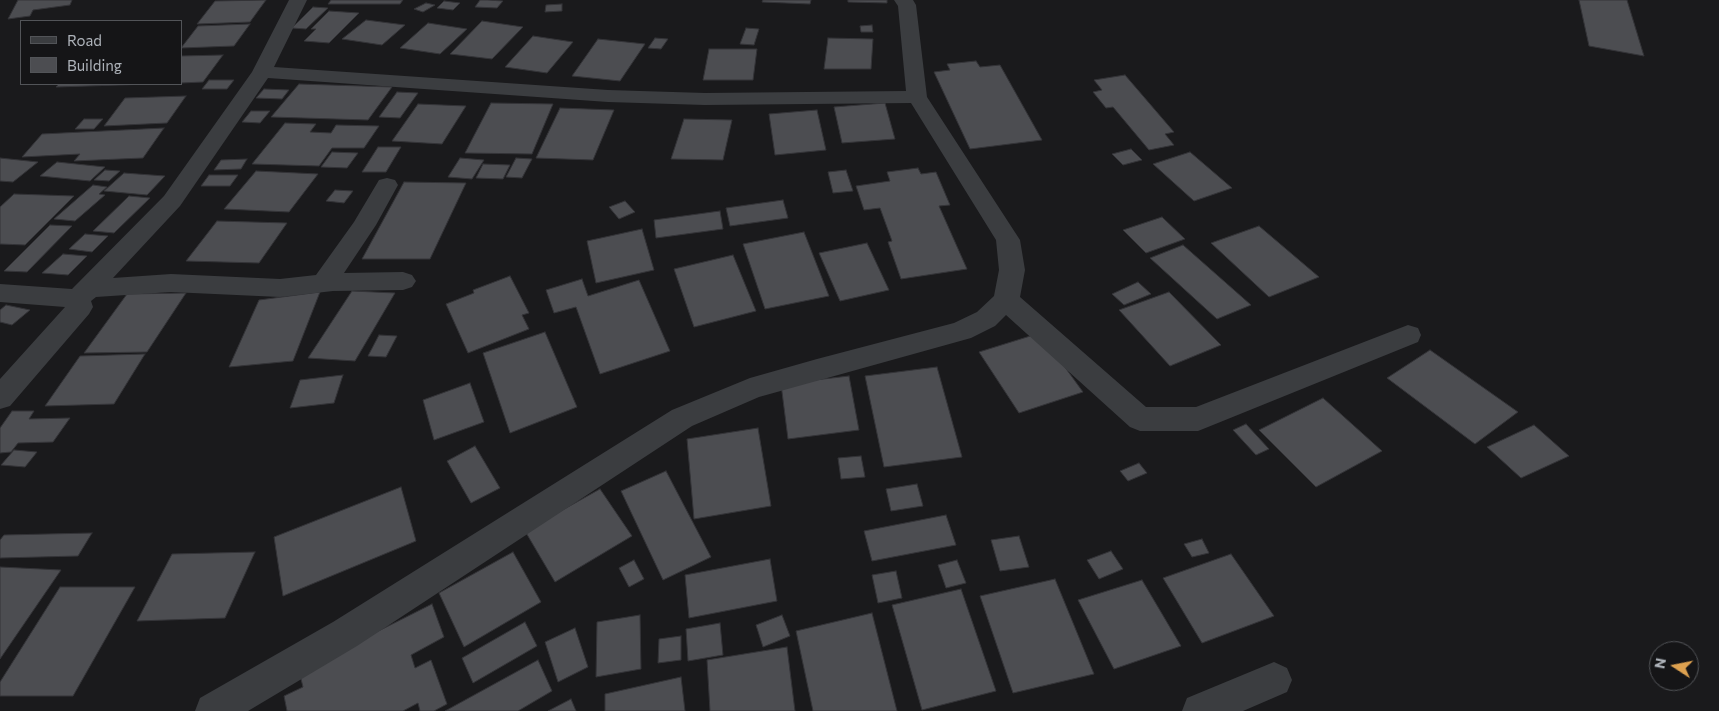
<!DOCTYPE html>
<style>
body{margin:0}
#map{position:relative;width:1719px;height:711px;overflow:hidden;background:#1a1a1c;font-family:Commissioner,sans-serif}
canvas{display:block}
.legend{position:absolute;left:20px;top:20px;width:162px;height:65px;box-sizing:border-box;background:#151517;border:1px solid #525458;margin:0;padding:6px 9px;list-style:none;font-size:15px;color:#aeb3ba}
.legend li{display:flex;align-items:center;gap:10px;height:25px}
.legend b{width:25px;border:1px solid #525458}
.north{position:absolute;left:1649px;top:641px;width:50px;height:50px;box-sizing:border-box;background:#151517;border:1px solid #525458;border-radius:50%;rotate:281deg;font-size:14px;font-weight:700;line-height:20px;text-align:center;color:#aeb3ba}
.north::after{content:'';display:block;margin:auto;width:18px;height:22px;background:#dda150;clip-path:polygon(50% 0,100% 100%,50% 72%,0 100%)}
</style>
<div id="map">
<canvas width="1719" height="711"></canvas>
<ul class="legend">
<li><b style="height:6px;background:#3b3d40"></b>Road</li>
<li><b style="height:14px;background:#4c4d51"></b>Building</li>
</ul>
<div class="north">N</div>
</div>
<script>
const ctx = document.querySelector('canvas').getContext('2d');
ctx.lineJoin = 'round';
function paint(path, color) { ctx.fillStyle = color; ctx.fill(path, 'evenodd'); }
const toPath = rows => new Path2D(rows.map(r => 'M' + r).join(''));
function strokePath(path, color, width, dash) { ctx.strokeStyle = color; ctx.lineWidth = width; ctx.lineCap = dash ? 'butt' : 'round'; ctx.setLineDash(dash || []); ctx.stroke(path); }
const building = toPath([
 [18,0,72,0,70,5,33,10,30,16,8,19,18,0],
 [266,0,250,22,197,24,215,1,266,0],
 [331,0,403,0,400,4,328,4,331,0],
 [480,0,488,0,503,1,497,8,475,7,480,0],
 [763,0,811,0,810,4,762,2,763,0],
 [848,0,887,0,887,3,848,2,848,0],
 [1579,0,1627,0,1644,56,1589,46,1579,0],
 [444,1,460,3,453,10,437,8,444,1],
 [426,3,435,5,423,12,414,9,426,3],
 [562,4,562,11,545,12,546,5,562,4],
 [313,7,328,8,306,29,292,28,313,7],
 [329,11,359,13,329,43,304,41,316,29,311,29,329,11],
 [366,20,405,25,382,45,342,39,366,20],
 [482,21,523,27,492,59,450,54,482,21],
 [428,23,467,29,440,54,400,48,428,23],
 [250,24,234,46,181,48,198,26,250,24],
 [872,25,873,32,861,32,860,26,872,25],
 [746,28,759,29,754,45,740,44,746,28],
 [533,36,573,42,547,73,505,67,533,36],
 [655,38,668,39,661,49,648,48,655,38],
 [828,38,873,39,871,69,824,69,828,38],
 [598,39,645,44,620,81,572,76,598,39],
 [709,49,757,49,753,80,703,80,709,49],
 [223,55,203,82,181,83,181,56,223,55],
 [976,61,980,67,1000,65,1042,140,970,149,934,72,950,70,947,64,976,61],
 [1125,75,1174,132,1165,134,1174,145,1149,150,1113,107,1106,108,1093,92,1102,90,1094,80,1125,75],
 [209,80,234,80,227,89,202,89,209,80],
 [59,84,150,84,56,87,59,84],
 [299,84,392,87,368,120,271,117,299,84],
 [264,89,289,90,282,99,256,98,264,89],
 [397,92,418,93,400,118,379,117,397,92],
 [186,96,167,123,104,126,125,98,186,96],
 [491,103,553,104,532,154,465,153,491,103],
 [885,103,895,139,842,143,834,107,885,103],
 [418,104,466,106,442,144,392,141,418,104],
 [560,108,614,110,593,160,536,158,560,108],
 [817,110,826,150,775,155,769,114,817,110],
 [251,111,270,111,260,123,242,122,251,111],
 [84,119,103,119,94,129,75,129,84,119],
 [684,119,732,120,723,160,671,159,684,119],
 [285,123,316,124,310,132,331,133,336,125,379,126,364,148,332,148,319,166,252,164,285,123],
 [164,128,143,158,74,161,80,154,22,157,42,134,164,128],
 [378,147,401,147,386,172,362,172,378,147],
 [1131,149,1142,160,1123,165,1112,154,1131,149],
 [332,152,358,153,347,168,321,167,332,152],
 [1190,152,1232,188,1194,201,1153,164,1190,152],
 [0,158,38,162,13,182,0,181,0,158],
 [460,158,484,160,472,179,448,177,460,158],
 [516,158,532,159,522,178,506,177,516,158],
 [247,159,241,169,214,170,221,160,247,159],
 [57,162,105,167,90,181,40,176,57,162],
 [483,164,510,165,503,179,476,178,483,164],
 [918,168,921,174,936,172,950,205,939,206,967,269,901,279,888,242,892,241,880,208,864,210,856,186,890,181,887,172,918,168],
 [105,170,120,171,109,181,94,180,105,170],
 [846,170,853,191,833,193,828,172,846,170],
 [256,171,318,174,289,212,224,209,256,171],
 [124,173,165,176,147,195,104,191,124,173],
 [209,175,238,175,230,186,201,186,209,175],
 [404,182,466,183,430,259,362,259,404,182],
 [93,185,107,187,99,194,105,195,75,221,54,219,93,185],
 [335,190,353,191,344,203,326,201,335,190],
 [14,194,74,196,25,245,0,244,0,207,14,194],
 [129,196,150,198,114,233,93,231,129,196],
 [783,200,788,218,730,226,726,208,783,200],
 [625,201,635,212,619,219,609,207,625,201],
 [720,211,723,229,656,238,654,220,720,211],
 [1162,217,1185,239,1146,253,1123,230,1162,217],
 [217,221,287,223,259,263,186,261,217,221],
 [50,225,72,226,27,272,4,271,50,225],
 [1259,226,1319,277,1269,297,1211,243,1259,226],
 [642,229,654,270,596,283,587,241,642,229],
 [804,232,829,296,765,309,743,244,804,232],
 [85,234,108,236,92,252,69,249,85,234],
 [867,243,889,290,840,301,819,253,867,243],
 [1183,245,1251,305,1217,319,1150,258,1183,245],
 [63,254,87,256,68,275,42,273,63,254],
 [733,255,756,311,694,327,674,269,733,255],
 [510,276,529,313,522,315,529,329,468,353,446,304,474,293,473,290,510,276],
 [582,279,588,296,639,280,670,351,600,374,576,307,554,313,546,290,582,279],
 [1138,282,1151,294,1124,305,1112,294,1138,282],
 [352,291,395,293,355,361,308,358,352,291],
 [320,292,293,361,229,367,259,300,320,292],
 [1169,292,1221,345,1170,366,1119,310,1169,292],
 [186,293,147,352,84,353,127,294,186,293],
 [6,305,30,310,12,325,0,322,0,310,6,305],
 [545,332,577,407,510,433,483,353,545,332],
 [1040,333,1083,392,1019,413,979,352,1040,333],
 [379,335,397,336,386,357,368,356,379,335],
 [1430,350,1518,412,1475,444,1387,378,1430,350],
 [145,354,114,404,45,406,80,356,145,354],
 [937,367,962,457,884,467,865,376,937,367],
 [343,375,334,403,290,408,300,380,343,375],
 [849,376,859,430,788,439,781,384,849,376],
 [470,383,484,422,434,440,423,400,470,383],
 [1323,398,1382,451,1316,487,1259,430,1323,398],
 [12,411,34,411,29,419,70,418,53,442,18,443,11,452,0,453,0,428,12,411],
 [1246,424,1269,449,1256,455,1233,430,1246,424],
 [1534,425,1569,456,1521,478,1487,447,1534,425],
 [758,428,771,506,694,519,687,439,758,428],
 [475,446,500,488,471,503,447,461,475,446],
 [14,450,37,452,25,467,1,465,14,450],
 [861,456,865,477,841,479,838,458,861,456],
 [1139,463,1147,473,1128,481,1120,471,1139,463],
 [666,471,711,557,663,580,621,491,666,471],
 [917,484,923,506,891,511,886,489,917,484],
 [401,487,416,541,283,596,274,537,401,487],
 [600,489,632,536,555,582,525,531,600,489],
 [946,515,956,545,872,561,864,531,946,515],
 [92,533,78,556,0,558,0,540,4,535,92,533],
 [1019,536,1029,567,1000,571,991,540,1019,536],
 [1202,539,1209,553,1192,557,1184,544,1202,539],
 [1111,551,1123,569,1099,579,1087,560,1111,551],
 [255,552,225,618,137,621,172,554,255,552],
 [513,552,541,602,464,647,439,593,513,552],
 [1231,554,1274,616,1202,643,1163,578,1231,554],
 [770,559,777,601,689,618,685,575,770,559],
 [634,560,644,579,629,587,619,568,634,560],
 [957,560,966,583,946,588,938,565,957,560],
 [0,567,61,570,0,659,0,567],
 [896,571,902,598,878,603,872,575,896,571],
 [1055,579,1094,674,1013,693,980,596,1055,579],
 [1142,580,1181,646,1114,669,1078,600,1142,580],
 [60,587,135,587,73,696,0,696,0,682,60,587],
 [961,589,996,691,922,710,892,605,961,589],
 [432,604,444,637,411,655,415,668,431,660,447,704,434,711,420,711,418,703,403,711,287,711,284,696,303,687,299,671,432,604],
 [872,613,897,711,813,711,796,631,872,613],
 [640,615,641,669,596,677,597,622,640,615],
 [782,615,790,636,763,647,756,625,782,615],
 [525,622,537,646,473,683,462,658,525,622],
 [720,623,723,655,688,661,686,629,720,623],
 [575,628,588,667,558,682,545,642,575,628],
 [681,636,681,660,658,663,659,639,681,636],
 [787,647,795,711,710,711,707,660,787,647],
 [538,660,552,691,518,711,445,711,538,660],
 [681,677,685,711,605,711,605,694,681,677],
 [571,699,576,711,548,711,571,699]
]);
paint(building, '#4c4d51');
strokePath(building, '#343438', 1);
paint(toPath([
 [289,0,307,0,274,67,608,90,705,93,906,91,898,6,894,0,913,0,916,5,927,97,1020,240,1025,270,1020,297,1146,407,1196,407,1408,325,1418,328,1421,335,1418,342,1208,427,1198,431,1140,431,1130,427,1006,315,995,326,971,338,759,397,692,426,357,646,248,711,195,711,200,698,333,622,672,410,750,378,817,359,954,323,977,312,994,296,999,270,996,240,911,103,705,105,608,102,268,78,180,206,113,278,171,274,280,279,316,275,354,222,379,180,387,178,395,180,398,185,376,225,344,273,403,272,412,275,416,281,412,287,403,290,333,291,280,297,171,292,96,297,91,301,93,307,89,314,10,406,0,409,0,379,65,307,0,302,0,284,72,289,164,196,252,72,289,0],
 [1274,662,1287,668,1292,680,1287,692,1243,711,1182,711,1187,698,1274,662]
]), '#3b3d40');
</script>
